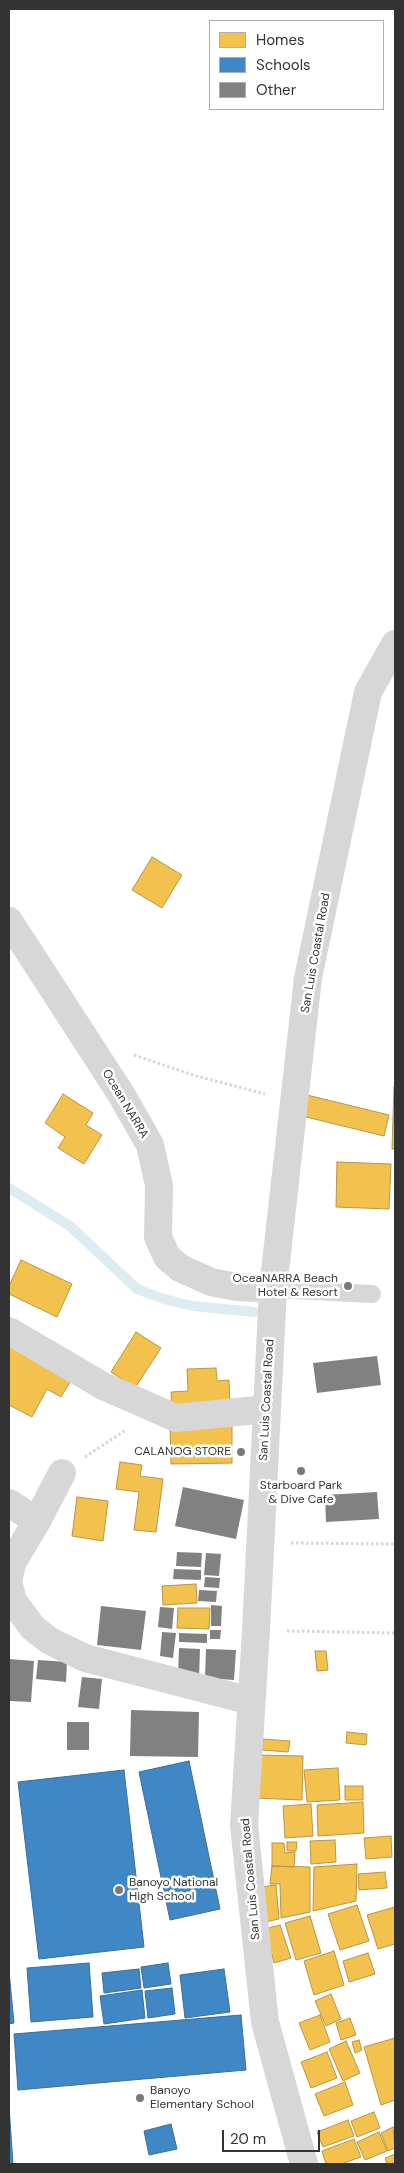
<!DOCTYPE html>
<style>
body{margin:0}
#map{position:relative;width:404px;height:2173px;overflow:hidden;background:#fff;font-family:"DM Sans",sans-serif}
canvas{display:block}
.frame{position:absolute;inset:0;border:10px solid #333;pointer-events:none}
.legend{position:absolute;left:209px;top:20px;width:175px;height:90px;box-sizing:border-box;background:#fff;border:1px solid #adadad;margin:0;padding:6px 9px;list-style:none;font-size:15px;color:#333}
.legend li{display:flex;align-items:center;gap:10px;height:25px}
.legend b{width:25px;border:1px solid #adadad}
.scale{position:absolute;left:222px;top:2130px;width:98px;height:22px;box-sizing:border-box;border:2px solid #333;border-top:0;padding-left:6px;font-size:15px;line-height:18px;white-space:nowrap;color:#333;-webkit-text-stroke:4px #fff;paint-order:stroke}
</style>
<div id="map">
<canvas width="404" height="2173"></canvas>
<div class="frame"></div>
<ul class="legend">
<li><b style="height:14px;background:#f2c14e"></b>Homes</li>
<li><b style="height:14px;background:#3f88c5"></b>Schools</li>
<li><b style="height:14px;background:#818181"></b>Other</li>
</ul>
<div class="scale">20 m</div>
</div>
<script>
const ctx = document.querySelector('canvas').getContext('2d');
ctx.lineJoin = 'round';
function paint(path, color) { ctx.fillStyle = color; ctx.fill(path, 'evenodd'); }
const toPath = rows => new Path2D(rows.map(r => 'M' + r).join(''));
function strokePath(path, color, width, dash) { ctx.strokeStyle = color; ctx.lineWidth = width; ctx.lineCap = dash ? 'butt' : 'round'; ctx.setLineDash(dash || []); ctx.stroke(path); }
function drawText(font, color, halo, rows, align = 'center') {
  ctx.font = font + ' "DM Sans",sans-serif'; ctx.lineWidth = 5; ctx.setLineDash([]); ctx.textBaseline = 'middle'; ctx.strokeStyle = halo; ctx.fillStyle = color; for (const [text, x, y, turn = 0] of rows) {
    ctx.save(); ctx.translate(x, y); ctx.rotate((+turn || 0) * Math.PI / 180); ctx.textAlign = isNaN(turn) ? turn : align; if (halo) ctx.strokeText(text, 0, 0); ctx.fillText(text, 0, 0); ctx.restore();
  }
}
const homes = toPath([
 [152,857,182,875,162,908,132,890,152,857],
 [394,1087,395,1087,395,1149,392,1149,394,1087],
 [63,1094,93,1113,86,1125,102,1135,84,1164,58,1148,65,1137,45,1123,63,1094],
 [303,1094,389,1115,384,1136,298,1115,303,1094],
 [337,1162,391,1164,389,1209,336,1207,337,1162],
 [21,1260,72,1284,57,1317,9,1294,9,1286,21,1260],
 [136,1332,161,1348,135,1388,111,1372,136,1332],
 [9,1342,73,1377,61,1397,47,1389,32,1417,9,1405,9,1342],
 [216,1368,217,1381,229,1380,230,1407,172,1413,171,1392,188,1391,187,1369,216,1368],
 [232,1424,232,1463,171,1464,170,1425,232,1424],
 [120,1462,142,1465,140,1476,163,1479,156,1532,134,1530,139,1492,116,1489,120,1462],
 [77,1497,108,1501,103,1541,72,1536,77,1497],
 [196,1584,197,1603,163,1605,162,1586,196,1584],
 [178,1608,210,1608,209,1629,177,1628,178,1608],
 [315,1651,326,1651,328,1670,317,1671,315,1651],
 [347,1732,367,1734,366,1745,346,1743,347,1732],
 [263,1739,290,1741,288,1752,262,1750,263,1739],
 [256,1755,303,1756,302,1800,255,1798,256,1755],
 [338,1768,340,1800,307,1802,304,1770,338,1768],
 [345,1786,363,1786,363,1800,345,1800,345,1786],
 [363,1802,364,1833,318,1836,317,1805,363,1802],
 [311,1804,313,1836,285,1838,283,1806,311,1804],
 [391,1836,392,1857,366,1859,364,1838,391,1836],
 [335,1840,336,1862,311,1864,310,1841,335,1840],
 [287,1842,297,1842,296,1851,287,1851,287,1842],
 [272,1843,284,1843,285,1853,295,1852,294,1867,272,1866,272,1843],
 [357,1864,356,1901,313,1911,314,1867,357,1864],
 [272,1866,310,1867,310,1912,281,1918,280,1884,270,1884,272,1866],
 [385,1872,387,1888,359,1890,358,1874,385,1872],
 [276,1885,279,1919,260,1923,254,1888,276,1885],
 [357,1905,369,1941,340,1950,328,1914,357,1905],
 [395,1907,395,1944,378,1949,367,1915,395,1907],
 [310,1916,321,1953,296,1960,285,1923,310,1916],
 [280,1925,291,1958,274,1963,265,1929,280,1925],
 [334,1951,344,1985,314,1995,304,1961,334,1951],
 [368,1953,375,1974,349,1982,343,1961,368,1953],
 [331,1994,341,2019,326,2026,315,2001,331,1994],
 [320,2015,330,2042,310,2050,299,2023,320,2015],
 [350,2018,356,2035,341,2040,336,2023,350,2018],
 [395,2038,395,2100,381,2105,364,2047,395,2038],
 [359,2040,362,2050,355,2053,352,2042,359,2040],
 [346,2041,360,2073,343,2081,329,2049,346,2041],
 [327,2052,337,2078,311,2088,301,2062,327,2052],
 [345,2082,353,2105,324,2116,315,2094,345,2082],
 [374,2112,380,2128,357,2137,351,2121,374,2112],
 [348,2120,354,2136,323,2147,317,2132,348,2120],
 [393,2127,395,2148,388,2151,381,2133,393,2127],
 [379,2132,387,2151,365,2160,357,2142,379,2132],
 [354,2139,361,2157,341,2164,326,2164,322,2151,354,2139],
 [395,2154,395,2164,387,2164,385,2158,395,2154]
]);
paint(homes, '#f2c14e');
strokePath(homes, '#b99646', 1);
const schools = toPath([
 [189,1761,220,1909,170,1920,139,1772,189,1761],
 [124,1770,144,1947,39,1959,18,1782,124,1770],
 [89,1963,93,2017,31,2022,27,1968,89,1963],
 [168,1963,171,1984,144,1988,141,1967,168,1963],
 [139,1969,141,1988,104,1993,102,1973,139,1969],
 [224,1969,230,2012,185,2018,180,1975,224,1969],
 [9,1971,14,2023,9,2024,9,1971],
 [172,1988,175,2014,148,2018,145,1991,172,1988],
 [142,1990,145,2018,104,2024,100,1996,142,1990],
 [241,2015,246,2070,18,2090,14,2034,241,2015],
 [9,2106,13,2164,9,2164,9,2106],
 [171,2124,177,2149,149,2155,144,2131,171,2124]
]);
paint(schools, '#3f88c5');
strokePath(schools, '#3b6e99', 1);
strokePath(toPath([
 [9,1188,70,1226,137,1289,164,1299,193,1306,254,1312]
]), '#ddebf3', 10);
paint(toPath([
 [377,1356,381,1385,317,1393,313,1363],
 [183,1487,244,1500,236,1539,175,1526],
 [377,1492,379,1519,326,1522,325,1495],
 [177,1552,202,1553,201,1567,176,1566],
 [206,1553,221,1554,219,1576,204,1575],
 [174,1569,201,1570,201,1580,173,1579],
 [205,1577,220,1578,219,1588,204,1587],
 [199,1590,217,1591,216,1602,198,1601],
 [211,1605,222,1606,221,1626,211,1626],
 [101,1606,146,1611,141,1650,97,1645],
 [160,1607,174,1608,172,1629,158,1627],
 [210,1630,221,1630,220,1639,210,1639],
 [162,1632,176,1633,173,1658,160,1656],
 [179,1633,207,1634,207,1643,179,1642],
 [179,1648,200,1649,199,1679,178,1678],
 [206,1649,236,1650,234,1680,205,1678],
 [9,1659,34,1661,31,1702,9,1701],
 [38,1660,67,1662,66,1682,36,1679],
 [82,1677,102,1679,99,1709,78,1707],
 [131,1710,199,1712,198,1757,130,1756],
 [67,1722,89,1722,89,1750,67,1750]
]), '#818181');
strokePath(toPath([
 [134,1055,193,1075,265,1094],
 [85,1457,126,1430],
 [291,1543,395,1544],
 [287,1631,395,1633]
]), '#d6d6d6', 3, [2.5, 2.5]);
strokePath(toPath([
 [273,1289,372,1294]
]), '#d7d7d7', 18);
strokePath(toPath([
 [9,1331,103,1386,176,1418,267,1409],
 [9,1503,37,1521],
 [9,1577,12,1563,37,1521,62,1473],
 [9,1585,13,1601,33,1628,50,1641,85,1658,251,1701]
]), '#d7d7d7', 28);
strokePath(toPath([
 [9,921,121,1094,150,1145,159,1185,158,1237,167,1257,180,1268,211,1282,237,1287,273,1289],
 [304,2164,265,2022,244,1825,256,1631,273,1289,308,978,368,692,395,644]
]), '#d7d7d7', 28);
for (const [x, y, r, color] of [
 [348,1286,5,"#7a7a7a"],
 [241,1452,5,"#7a7a7a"],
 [301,1471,5,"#7a7a7a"],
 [119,1890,5,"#7a7a7a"],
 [140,2098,5,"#7a7a7a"]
]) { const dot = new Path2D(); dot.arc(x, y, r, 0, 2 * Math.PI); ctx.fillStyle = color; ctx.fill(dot); strokePath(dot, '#fff', 2); }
drawText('12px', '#333', '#fff', [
 ["San Luis Coastal Road",316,953,-80],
 ["Ocean NARRA",125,1104,59],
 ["San Luis Coastal Road",267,1400,-87],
 ["San Luis Coastal Road",251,1879,-95]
]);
drawText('12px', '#333', '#fff', [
 ["OceaNARRA Beach",338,1279],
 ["Hotel & Resort",338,1293],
 ["CALANOG STORE",231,1452],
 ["Starboard Park",301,1486,"center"],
 ["& Dive Cafe",301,1500,"center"],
 ["Banoyo National",129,1883,"left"],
 ["High School",129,1897,"left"],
 ["Banoyo",150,2091,"left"],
 ["Elementary School",150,2105,"left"]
], 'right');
</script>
